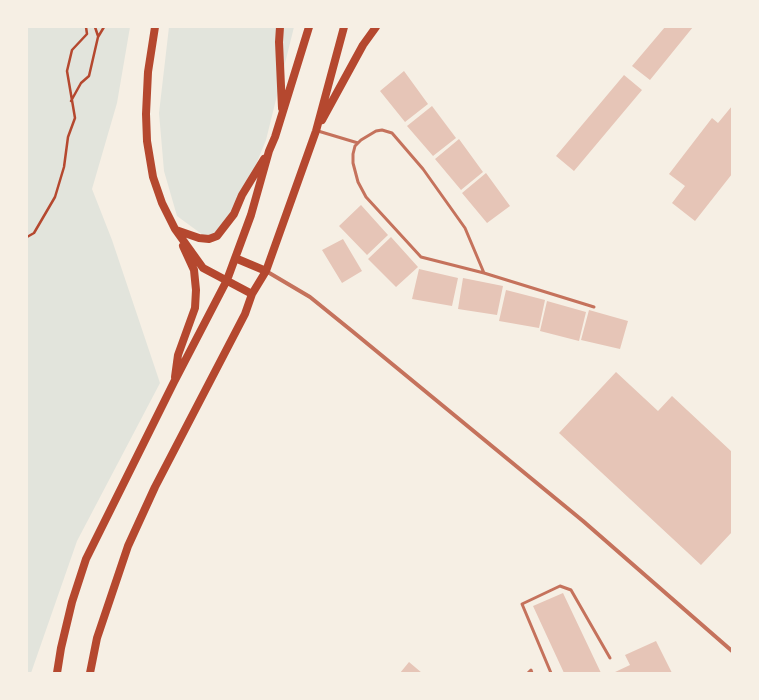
<!DOCTYPE html>
<style>
body{margin:0}
#map{position:relative;width:759px;height:700px;overflow:hidden;background:#f6efe4;font-family:"Sofia Sans Condensed",sans-serif}
canvas{display:block}
.frame{position:absolute;inset:0;border:28px solid #f6efe4;pointer-events:none}
</style>
<div id="map">
<canvas width="759" height="700"></canvas>
<div class="frame"></div>
</div>
<script>
const ctx = document.querySelector('canvas').getContext('2d');
ctx.lineJoin = 'round';
function paint(path, color) { ctx.fillStyle = color; ctx.fill(path, 'evenodd'); }
const toPath = rows => new Path2D(rows.map(r => 'M' + r).join(''));
function strokePath(path, color, width, dash) { ctx.strokeStyle = color; ctx.lineWidth = width; ctx.lineCap = dash ? 'butt' : 'round'; ctx.setLineDash(dash || []); ctx.stroke(path); }
paint(toPath([
 [27,27,130,27,117,103,92,189,112,240,160,383,77,541,31,673,27,673],
 [169,27,294,27,266,140,233,221,207,238,177,216,164,171,159,113]
]), '#e2e4dc');
paint(toPath([
 [665,27,693,27,650,80,632,66],
 [404,71,428,104,405,122,380,91],
 [624,75,642,90,574,171,556,156],
 [432,106,456,138,433,156,407,126],
 [732,106,732,174,695,221,672,203,685,186,669,174,712,118,718,123],
 [459,139,483,172,461,190,435,159],
 [486,173,510,206,487,223,462,193],
 [361,205,388,235,367,255,339,226],
 [391,237,418,267,396,287,368,259],
 [343,239,362,271,342,283,322,250],
 [419,269,458,278,452,306,412,299],
 [463,278,503,286,497,315,458,309],
 [506,290,545,300,539,328,499,321],
 [547,301,586,312,579,341,540,331],
 [589,310,628,321,620,349,581,340],
 [616,372,658,411,672,396,732,452,732,532,701,565,559,433],
 [563,593,601,673,564,673,533,606],
 [656,641,672,673,613,673,630,665,625,655],
 [409,662,422,673,400,673]
]), '#e6c5b7');
strokePath(toPath([
 [95,27,98,36],
 [71,101,81,83,89,76,98,37,104,27],
 [27,237,34,233,55,197,64,167,68,137,75,118,67,71,72,50,87,34,86,27]
]), '#b5482f', 2.5);
strokePath(toPath([
 [382,130,392,133,423,169,465,228,484,273,421,257,366,197,358,182,353,163,353,154,355,146,361,140,376,131,382,130],
 [318,131,358,143],
 [484,273,594,307],
 [528,673,531,670,532,673],
 [551,673,522,604,560,586,571,590,610,658]
]), '#c5725c', 3);
strokePath(toPath([
 [266,271,310,297,352,331,583,521,732,651]
]), '#c5725c', 4);
strokePath(toPath([
 [155,27,148,72,146,114,147,141,153,177,162,203,175,229,203,268,252,294],
 [280,27,279,42,282,108],
 [322,120,363,45,376,27],
 [176,230,199,238,209,239,217,236,234,214,242,195,264,159],
 [235,258,266,271],
 [175,377,178,355,195,308,196,290,194,270,183,246],
 [57,673,61,648,72,602,86,559,174,382,227,280,251,215,269,151,275,137,309,27],
 [90,673,97,638,128,546,155,487,245,314,252,294,266,271,316,131,344,27]
]), '#b5482f', 8);
</script>
